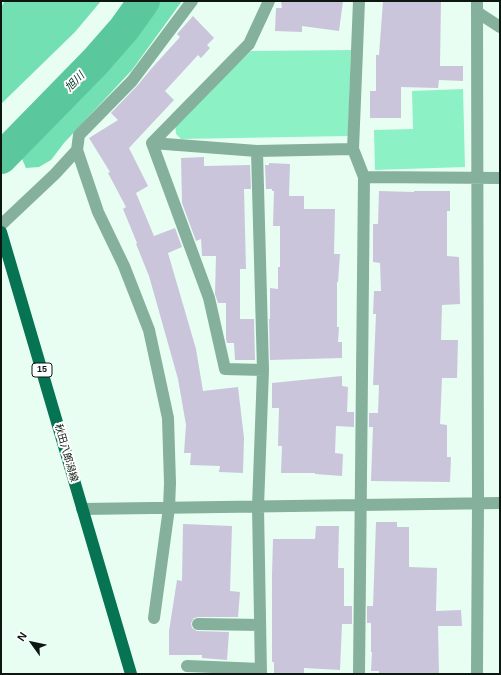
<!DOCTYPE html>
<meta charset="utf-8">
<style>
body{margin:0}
#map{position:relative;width:501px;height:675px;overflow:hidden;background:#e8fef3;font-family:Helvetica,sans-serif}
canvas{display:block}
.frame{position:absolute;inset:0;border:2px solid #0d1712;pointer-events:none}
.north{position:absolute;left:12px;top:623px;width:40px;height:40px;-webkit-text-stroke:3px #fff;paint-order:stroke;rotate:303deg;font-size:11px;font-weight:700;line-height:16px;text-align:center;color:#0d1712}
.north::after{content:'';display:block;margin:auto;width:14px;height:18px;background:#0d1712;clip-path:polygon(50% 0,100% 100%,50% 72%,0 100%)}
</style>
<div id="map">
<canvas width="501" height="675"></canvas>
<div class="frame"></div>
<div class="north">N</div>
</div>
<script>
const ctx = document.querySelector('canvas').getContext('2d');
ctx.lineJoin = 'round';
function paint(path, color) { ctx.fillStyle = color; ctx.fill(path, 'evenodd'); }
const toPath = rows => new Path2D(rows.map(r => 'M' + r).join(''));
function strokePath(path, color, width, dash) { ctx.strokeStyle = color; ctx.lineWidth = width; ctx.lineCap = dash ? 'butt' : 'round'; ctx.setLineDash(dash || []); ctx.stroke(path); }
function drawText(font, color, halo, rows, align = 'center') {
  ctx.font = font + ' Helvetica,"Noto Sans JP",sans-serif'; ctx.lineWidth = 4; ctx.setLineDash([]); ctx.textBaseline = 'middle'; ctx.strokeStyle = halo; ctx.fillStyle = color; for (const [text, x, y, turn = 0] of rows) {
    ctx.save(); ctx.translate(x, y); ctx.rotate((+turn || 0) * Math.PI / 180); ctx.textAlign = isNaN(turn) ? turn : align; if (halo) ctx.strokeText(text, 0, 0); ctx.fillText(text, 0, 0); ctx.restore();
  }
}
paint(toPath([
 [351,50,348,136,181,139,176,134,175,124,251,51],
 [463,89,465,167,375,170,374,130,413,129,412,91]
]), '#8df1c6');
paint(toPath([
 [5,1,101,1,75,32,1,104,1,7],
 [154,1,182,1,132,70,64,143,51,160,39,167,26,168,22,159,121,48]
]), '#73e0b3');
strokePath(toPath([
 [1,158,95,62,124,29,144,1]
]), '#5ac89c', 32);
paint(toPath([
 [281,1,343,1,339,31,302,26,302,32,275,31,276,8,282,8],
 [383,1,441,1,440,66,463,66,463,81,439,80,438,88,401,87,401,118,370,118,370,91,376,91,376,55,379,55],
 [193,16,214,38,207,45,210,48,201,58,198,55,165,91,174,100,129,148,148,186,136,193,154,236,175,228,182,247,168,253,196,349,203,391,238,387,244,438,243,473,219,472,220,466,190,465,191,453,184,453,186,425,178,379,149,276,136,244,137,243,123,209,126,207,108,173,110,172,89,138,118,120,111,113,137,86,151,69,180,37,177,34],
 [204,157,204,166,250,165,251,189,244,189,246,269,240,269,240,319,254,319,255,360,235,360,234,343,227,343,226,339,226,303,218,303,215,294,216,256,202,256,201,239,196,241,182,203,181,158],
 [269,163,290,164,289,196,304,196,304,209,335,209,334,254,340,254,338,282,337,282,337,327,339,327,338,342,342,342,342,358,270,360,269,319,270,319,270,288,278,289,278,267,280,267,280,226,273,226,274,191,272,191,272,189,266,189,265,165,269,165],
 [379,191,414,192,414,191,450,191,450,211,447,211,447,256,459,257,460,304,442,305,441,340,458,340,457,378,442,378,440,424,447,425,447,457,451,457,450,482,371,481,373,427,369,427,369,413,378,413,379,385,373,385,376,314,373,314,374,291,381,291,380,263,373,262,373,224,378,224],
 [342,376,342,386,348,387,347,412,354,412,354,427,336,426,335,453,343,454,342,476,315,474,315,473,281,473,282,446,278,446,279,408,272,408,272,383],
 [376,522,397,522,397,527,409,527,409,567,437,568,436,611,461,610,462,626,438,626,439,674,379,674,379,671,371,671,372,652,371,652,371,623,367,623,367,606,373,606],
 [183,524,232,526,230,591,240,592,238,617,198,617,194,618,191,623,192,628,197,631,229,632,227,660,202,658,202,655,169,655,169,631,177,580,182,581],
 [316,526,339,526,338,568,344,568,344,606,352,606,352,624,342,624,340,670,304,668,304,674,274,674,274,662,272,662,272,574,273,539,315,539]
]), '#cbc5dc');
strokePath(toPath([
 [359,1,353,149,364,177,359,674],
 [477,1,478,503,477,674],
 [477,12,500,27],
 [152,143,257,151,353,149],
 [77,150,98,212,124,266,149,330,168,418,170,483,169,508,154,618],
 [257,151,263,370,258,507,261,674],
 [364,177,500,178],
 [1,225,55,174,77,150,79,135,132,81,192,1],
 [263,370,225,369,209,298,152,143,249,44,269,1],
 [82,509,500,503],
 [198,624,260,625],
 [187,666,261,669]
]), '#85b09c', 12);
strokePath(toPath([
 [1,232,131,674]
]), '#067352', 12);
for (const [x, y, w] of [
 [42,370,20]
]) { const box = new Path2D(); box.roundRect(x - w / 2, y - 7, w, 14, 3); ctx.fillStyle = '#fff'; ctx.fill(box); strokePath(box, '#0d1712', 1); }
drawText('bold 9px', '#0d1712', null, [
 ["15",42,370]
]);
drawText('10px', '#0d1712', '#fff', [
 ["秋田八郎潟線",66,453,74]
]);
drawText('italic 11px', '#013423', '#fff', [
 ["旭川",75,82,-46]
]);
</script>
